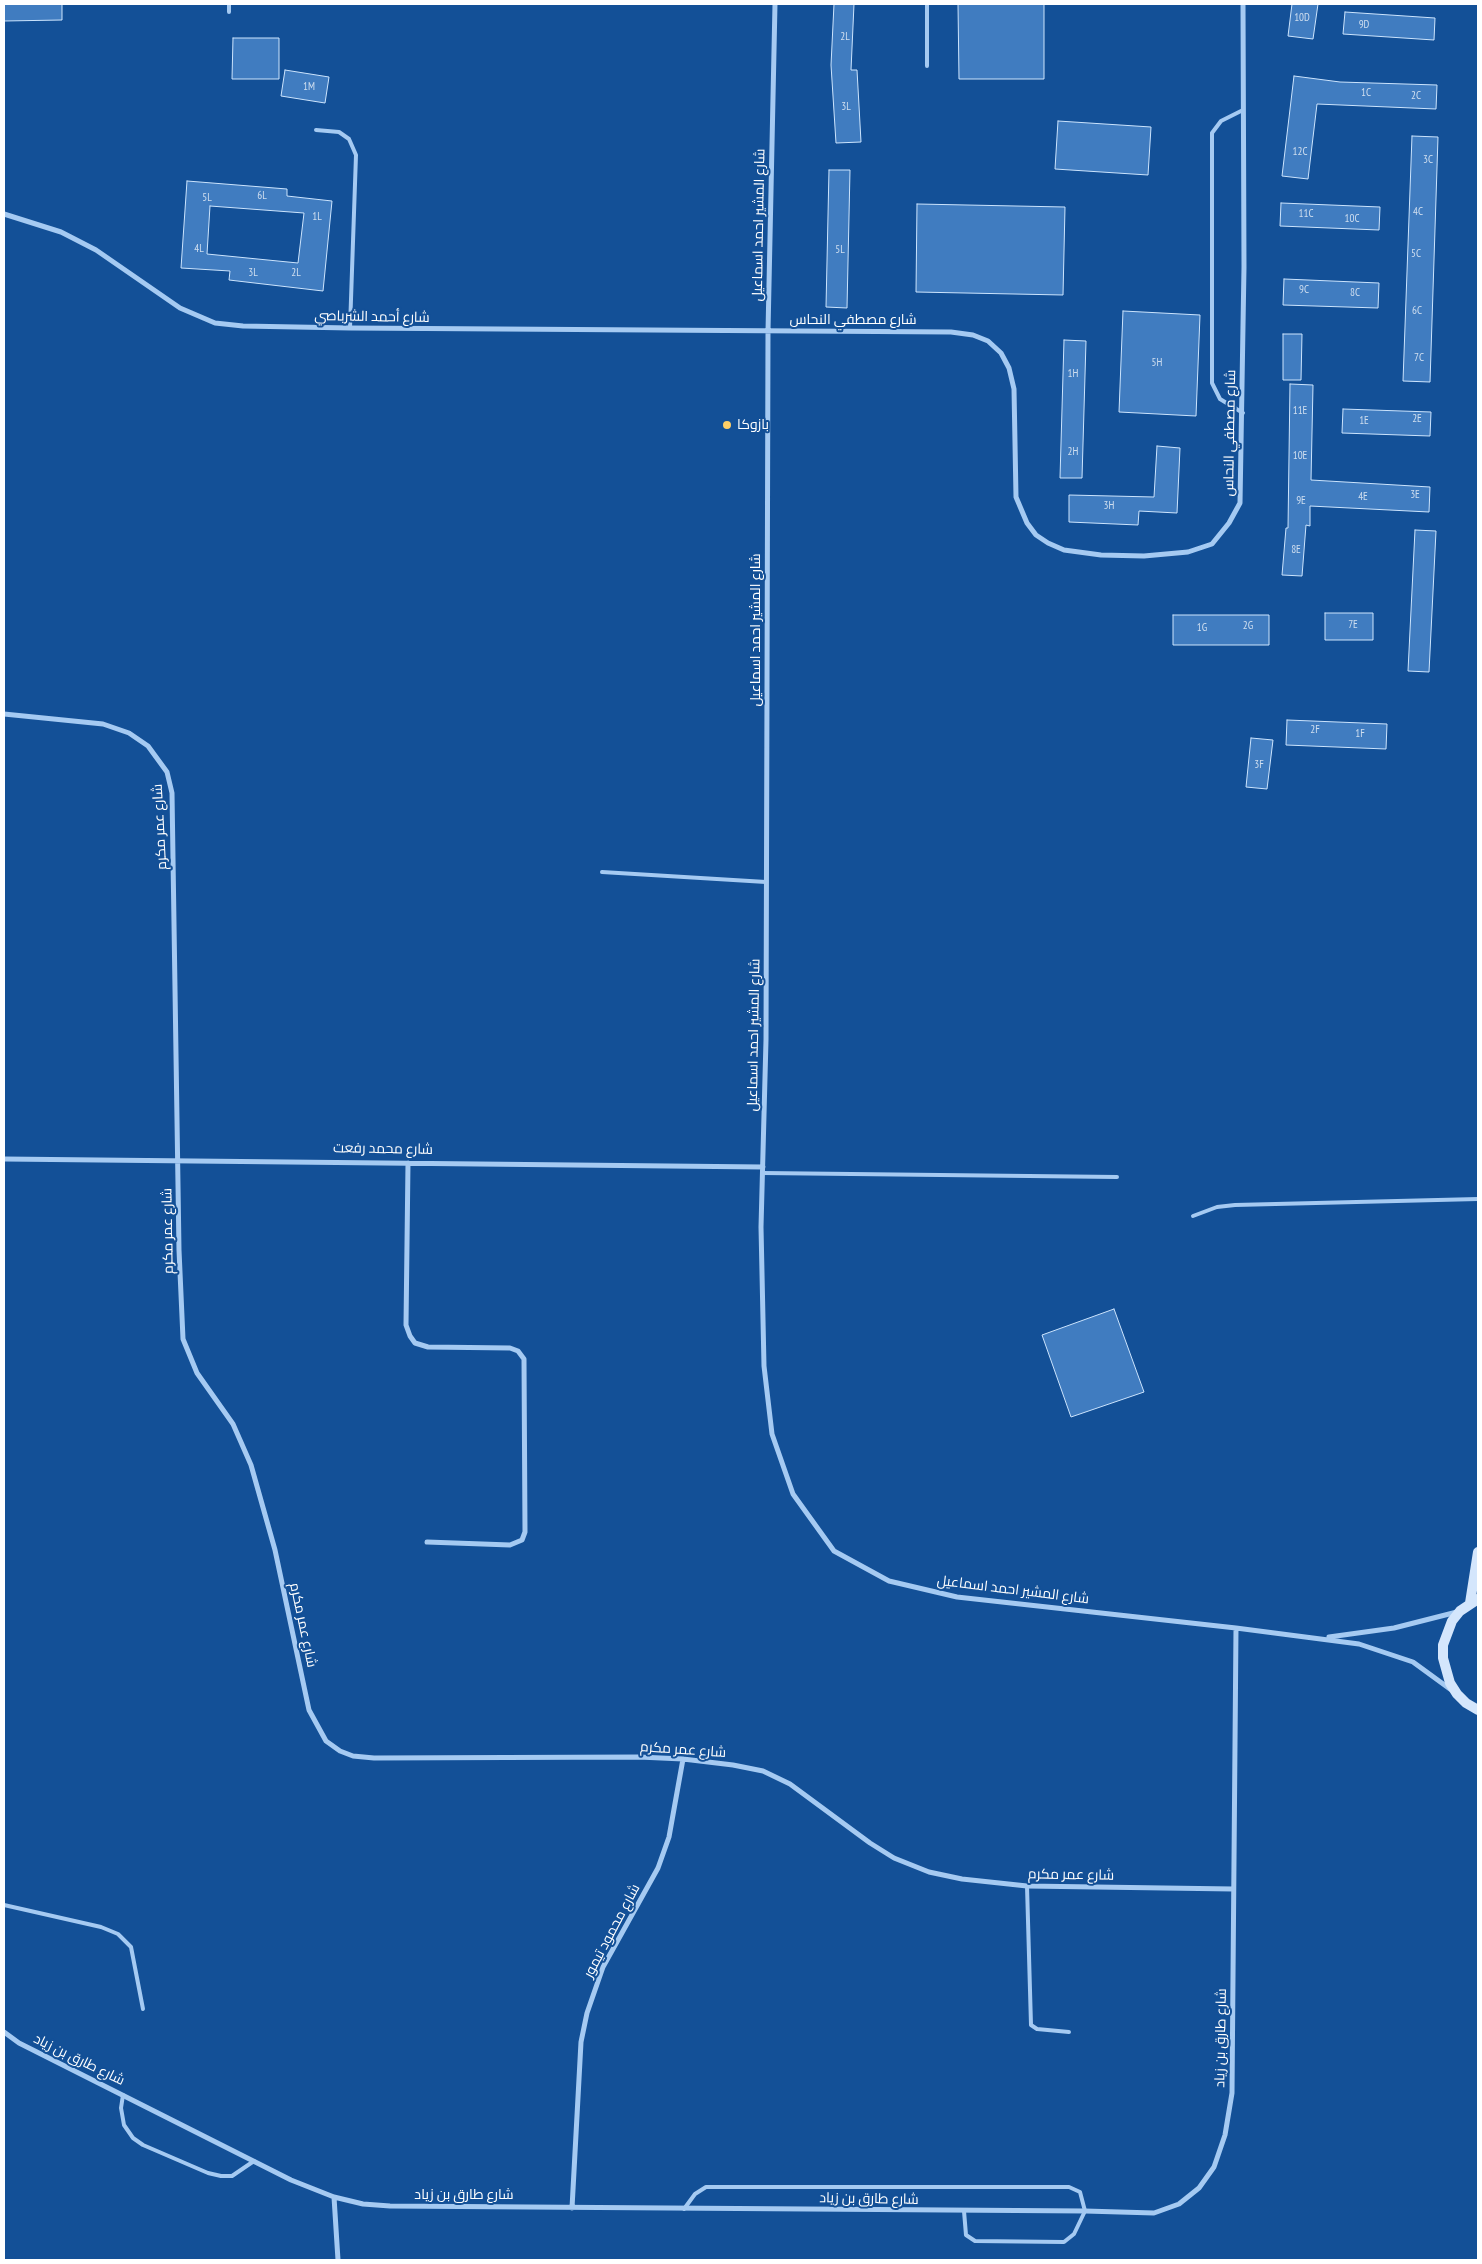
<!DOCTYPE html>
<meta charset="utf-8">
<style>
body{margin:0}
#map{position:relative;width:1482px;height:2264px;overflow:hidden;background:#135097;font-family:"PT Sans Narrow",sans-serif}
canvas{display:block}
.frame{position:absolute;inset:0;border:5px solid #fff;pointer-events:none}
</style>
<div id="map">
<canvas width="1482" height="2264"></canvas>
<div class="frame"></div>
</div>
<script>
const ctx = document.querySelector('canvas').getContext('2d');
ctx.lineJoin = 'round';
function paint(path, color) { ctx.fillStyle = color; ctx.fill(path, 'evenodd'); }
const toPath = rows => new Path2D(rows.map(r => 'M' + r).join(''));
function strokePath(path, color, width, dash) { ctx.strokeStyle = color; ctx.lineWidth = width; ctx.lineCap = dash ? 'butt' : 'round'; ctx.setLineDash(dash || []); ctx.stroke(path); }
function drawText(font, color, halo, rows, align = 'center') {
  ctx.font = font + ' "PT Sans Narrow",Cairo,sans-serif'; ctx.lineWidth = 4; ctx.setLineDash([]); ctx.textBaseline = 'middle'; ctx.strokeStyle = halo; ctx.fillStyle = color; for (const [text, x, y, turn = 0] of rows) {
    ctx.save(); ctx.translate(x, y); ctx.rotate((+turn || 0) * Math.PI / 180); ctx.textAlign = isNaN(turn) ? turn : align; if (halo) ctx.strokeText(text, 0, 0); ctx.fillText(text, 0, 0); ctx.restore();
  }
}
const building = toPath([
 [4,4,62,4,62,20,4,21,4,4],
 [834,4,854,4,851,70,857,70,861,142,836,143,831,65,834,4],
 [958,4,1044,4,1044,79,959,79,958,4],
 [1292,4,1318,4,1313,39,1288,36,1292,4],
 [1345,12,1435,18,1434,40,1343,34,1345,12],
 [233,38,279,38,279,79,232,79,233,38],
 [285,70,329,77,325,103,281,96,285,70],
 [1294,76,1340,82,1437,85,1436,109,1317,104,1308,179,1282,176,1294,76],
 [1058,121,1151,127,1148,175,1055,169,1058,121],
 [1412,136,1438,137,1430,382,1403,381,1412,136],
 [829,170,850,170,847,308,826,307,829,170],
 [187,181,287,189,287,196,332,201,323,291,229,280,230,271,181,268,187,181],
 [210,206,304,213,298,263,207,254,210,206],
 [1281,203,1380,207,1379,230,1280,226,1281,203],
 [917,204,1065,207,1063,295,916,292,917,204],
 [1284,279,1379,283,1378,308,1283,305,1284,279],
 [1123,311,1200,315,1196,416,1119,412,1123,311],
 [1283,334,1302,334,1301,380,1283,380,1283,334],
 [1064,340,1086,341,1082,478,1060,478,1064,340],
 [1290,384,1313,385,1311,480,1430,487,1429,512,1310,506,1310,526,1306,525,1302,576,1282,575,1286,528,1288,528,1290,384],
 [1343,409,1431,412,1430,436,1342,433,1343,409],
 [1157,446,1180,448,1177,513,1139,511,1138,525,1069,522,1069,495,1154,497,1157,446],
 [1415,530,1436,531,1429,672,1408,671,1415,530],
 [1325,613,1373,613,1373,640,1325,640,1325,613],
 [1173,615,1269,615,1269,645,1173,645,1173,615],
 [1287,720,1387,724,1386,749,1286,745,1287,720],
 [1251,738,1273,740,1267,789,1246,787,1251,738],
 [1114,1309,1144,1392,1071,1417,1042,1335,1114,1309]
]);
paint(building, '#407cc0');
strokePath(building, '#cce4fd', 1);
strokePath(toPath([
 [229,4,229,12],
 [927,66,927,4],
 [316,130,339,132,349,139,356,155,350,328],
 [1243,413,1220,399,1212,383,1212,133,1221,121,1243,110],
 [602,872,766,882],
 [763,1173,1117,1177],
 [1193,1216,1217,1207,1235,1205,1478,1199],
 [1027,1886,1031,2025,1037,2029,1069,2032],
 [4,1905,101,1927,118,1934,131,1947,143,2009],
 [123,2095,121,2108,124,2125,133,2138,143,2145,208,2173,221,2176,232,2176,254,2161],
 [684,2209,695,2194,706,2187,1069,2187,1080,2192,1085,2211,1074,2234,1064,2242,975,2241,966,2235,964,2211]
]), '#a5caf2', 4);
strokePath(toPath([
 [775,4,768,331,766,1040,761,1227,764,1366,772,1434,793,1494,834,1551,889,1581,957,1597,1236,1628,1359,1644,1413,1662,1450,1689],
 [4,214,61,232,96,250,180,308,215,323,243,326,350,328,951,332,973,335,988,341,1001,353,1009,368,1014,389,1016,497,1027,523,1036,535,1048,543,1064,550,1101,555,1144,556,1188,552,1212,544,1229,523,1240,503,1244,267,1243,4],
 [4,714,103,724,129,733,148,746,167,772,172,793,179,1250,183,1339,197,1373,233,1424,251,1465,275,1550,309,1710,326,1741,340,1751,353,1756,374,1758,639,1757,683,1759,733,1765,763,1771,790,1784,870,1843,894,1858,929,1872,962,1879,1027,1886,1233,1889],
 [4,1159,763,1167],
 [408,1163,406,1325,410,1336,415,1343,428,1347,510,1348,518,1351,524,1359,525,1532,522,1540,510,1545,427,1542],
 [1329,1637,1394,1628,1457,1612],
 [4,2032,19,2043,291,2180,334,2197,363,2204,390,2206,1085,2211,1154,2213,1179,2204,1199,2188,1214,2167,1225,2135,1232,2093,1236,1628],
 [334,2197,338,2260],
 [572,2208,581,2042,587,2013,603,1967,658,1868,669,1837,683,1759]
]), '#a5caf2', 5);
strokePath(toPath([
 [1478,1599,1460,1611,1452,1621,1443,1645,1443,1658,1450,1683,1457,1694,1466,1703,1478,1710],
 [1470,1603,1478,1552]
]), '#d4e6fc', 10);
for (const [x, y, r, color] of [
 [727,425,5,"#ffcf66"]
]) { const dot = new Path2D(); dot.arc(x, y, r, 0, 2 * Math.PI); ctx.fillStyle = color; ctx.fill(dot); strokePath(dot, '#135097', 2); }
drawText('11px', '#cfdeef', null, [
 ["10D",1302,18],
 ["9D",1364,25],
 ["2L",845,37],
 ["1M",309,87],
 ["1C",1366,93],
 ["2C",1416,96],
 ["3L",846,107],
 ["12C",1300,152],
 ["3C",1428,160],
 ["6L",262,196],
 ["5L",207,198],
 ["4C",1418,212],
 ["11C",1306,214],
 ["1L",317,217],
 ["10C",1352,219],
 ["4L",199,249],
 ["5L",840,250],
 ["5C",1416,254],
 ["3L",253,273],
 ["2L",296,273],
 ["9C",1304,290],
 ["8C",1355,293],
 ["6C",1417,311],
 ["7C",1419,358],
 ["5H",1157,363],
 ["1H",1073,374],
 ["11E",1300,411],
 ["2E",1417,419],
 ["1E",1364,421],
 ["2H",1073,452],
 ["10E",1300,456],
 ["3E",1415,495],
 ["4E",1363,497],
 ["9E",1301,501],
 ["3H",1109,506],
 ["8E",1296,550],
 ["7E",1353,625],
 ["2G",1248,626],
 ["1G",1202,628],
 ["2F",1315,730],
 ["1F",1360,734],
 ["3F",1259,765]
]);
drawText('14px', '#fff', '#135097', [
 ["شارع المشير احمد اسماعيل",759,225,-89],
 ["شارع أحمد الشرباصي",372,317,1],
 ["شارع مصطفي النحاس",853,320],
 ["شارع مصطفي النحاس",1230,433,-89],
 ["شارع المشير احمد اسماعيل",756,630,-90],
 ["شارع عمر مكرم",160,827,-93],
 ["شارع المشير احمد اسماعيل",754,1035,-89],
 ["شارع محمد رفعت",383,1149,1],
 ["شارع عمر مكرم",168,1231,-91],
 ["شارع المشير احمد اسماعيل",1013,1590,7],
 ["شارع عمر مكرم",303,1625,78],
 ["شارع عمر مكرم",683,1750,4],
 ["شارع عمر مكرم",1071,1875,1],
 ["شارع محمود تيمور",612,1931,-62],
 ["شارع طارق بن زياد",1221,2038,-89],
 ["شارع طارق بن زياد",79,2060,26],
 ["شارع طارق بن زياد",464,2195],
 ["شارع طارق بن زياد",869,2199,1]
]);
drawText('14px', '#fff', '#135097', [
 ["بازوكا",737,425]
], 'left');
</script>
